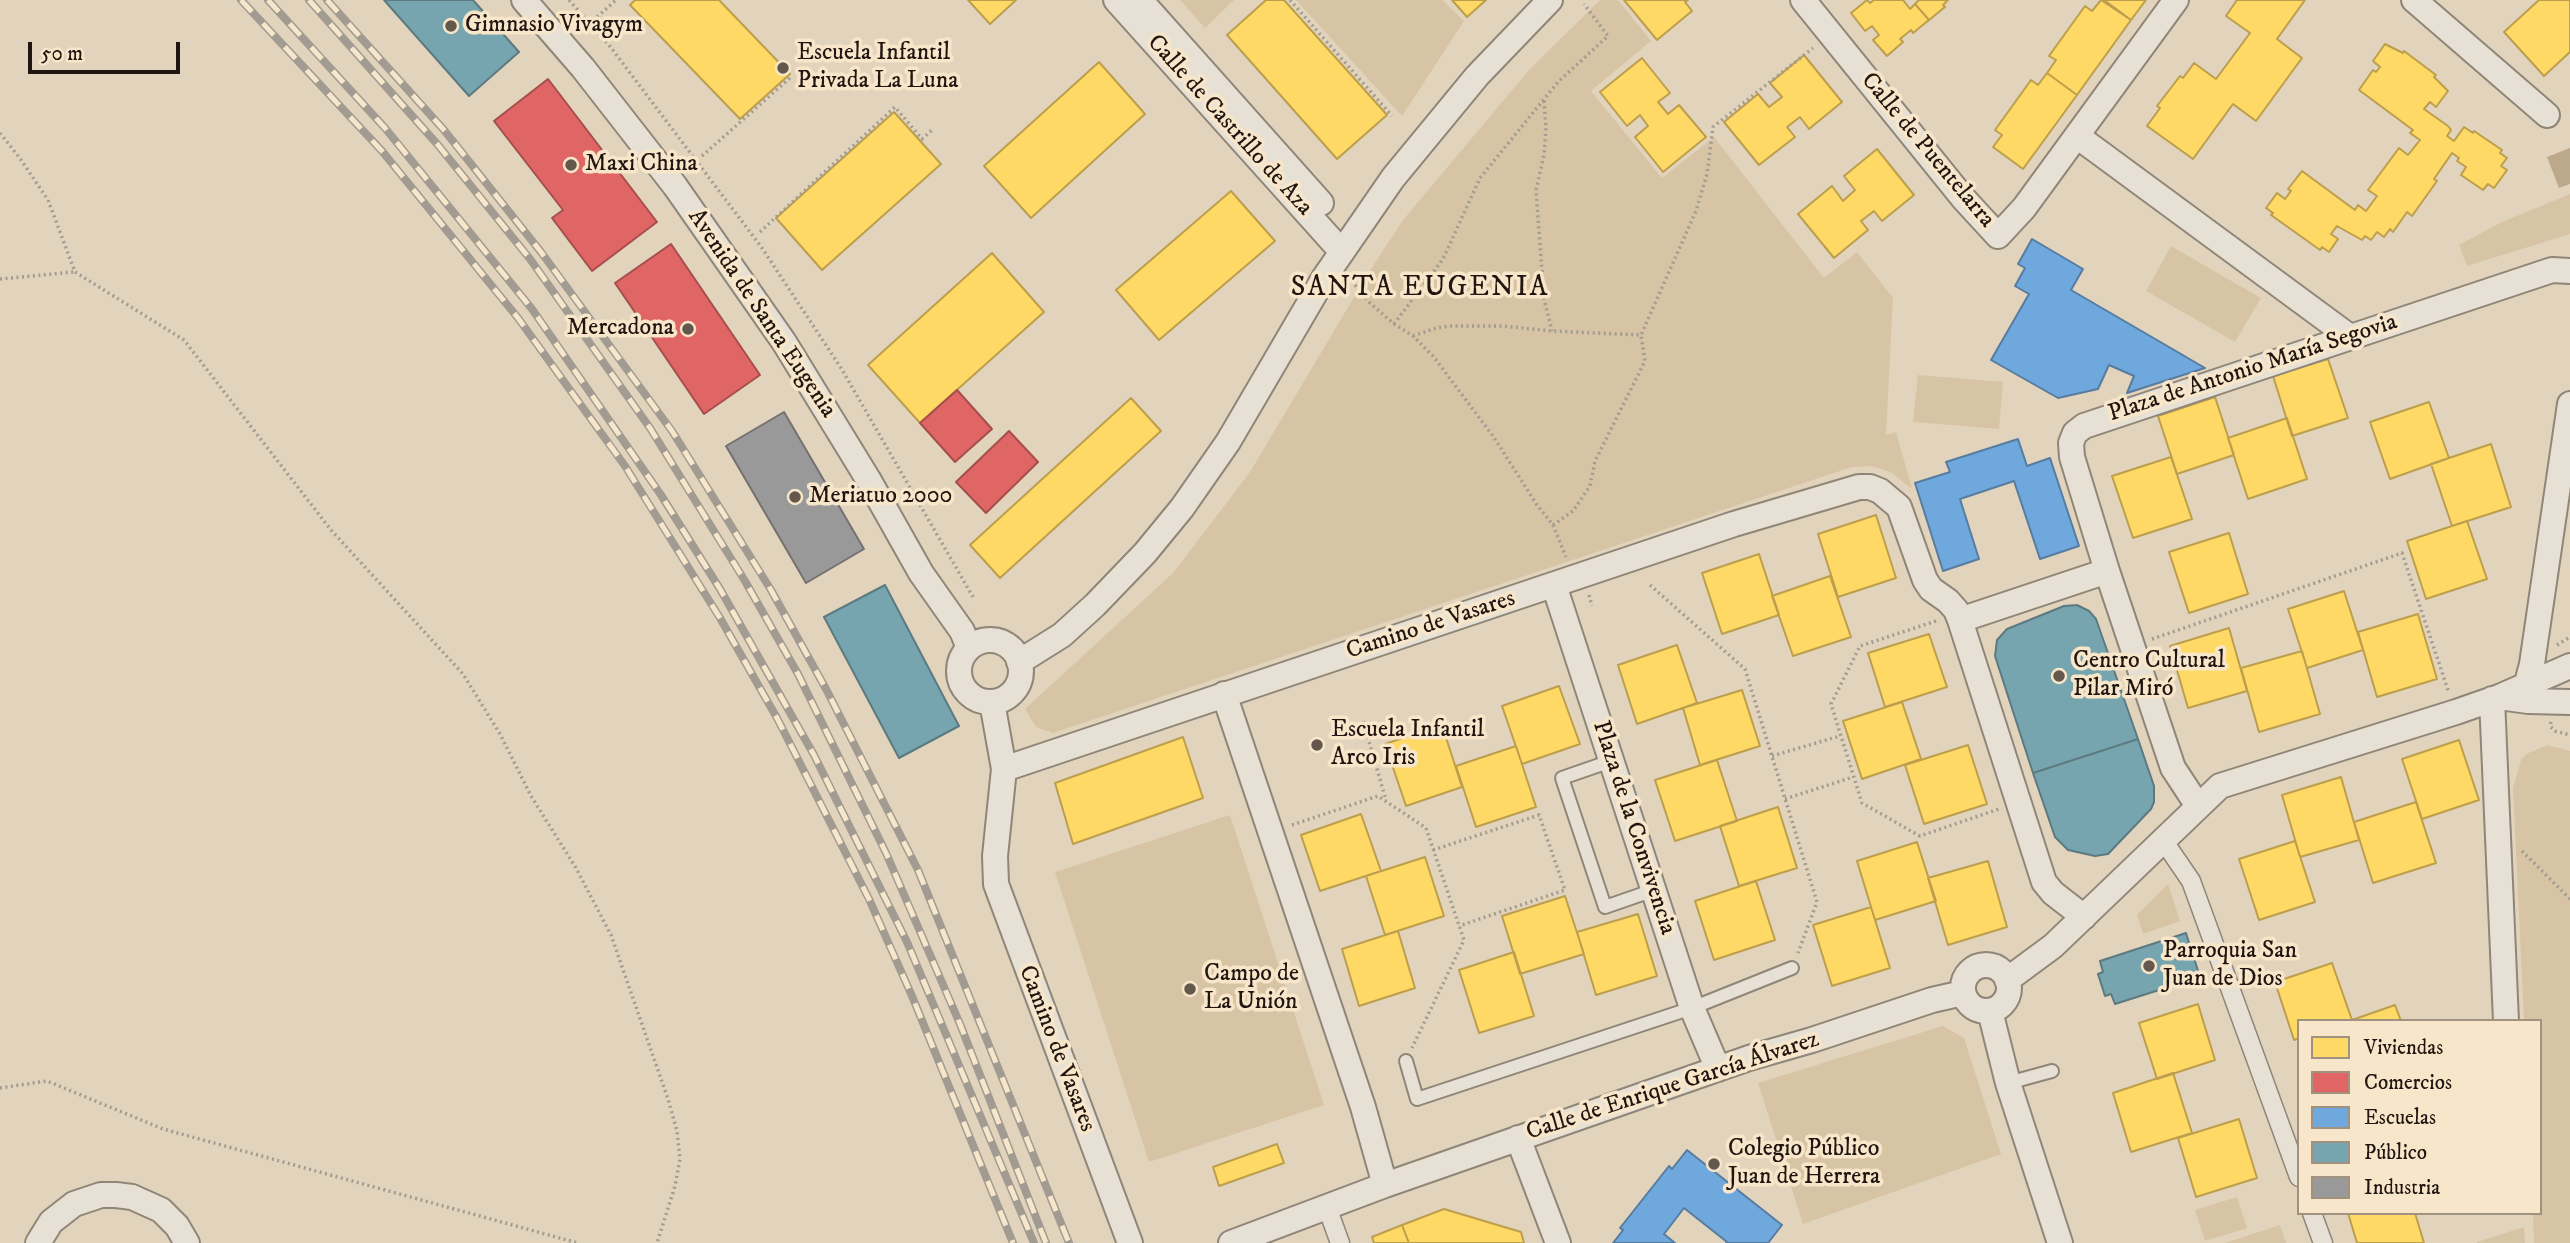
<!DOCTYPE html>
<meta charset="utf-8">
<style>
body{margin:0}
#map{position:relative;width:2570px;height:1243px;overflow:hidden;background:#e2d4bc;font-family:"IM FELL DW Pica",serif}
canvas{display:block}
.legend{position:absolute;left:2297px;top:1019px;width:245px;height:196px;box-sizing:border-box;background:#f7e6c9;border:2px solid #a1927f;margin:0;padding:9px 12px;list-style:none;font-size:21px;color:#201510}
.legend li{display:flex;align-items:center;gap:14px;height:35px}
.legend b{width:35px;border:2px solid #a1927f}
.scale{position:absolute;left:28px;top:42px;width:152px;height:32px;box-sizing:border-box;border:4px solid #201510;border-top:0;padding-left:9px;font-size:21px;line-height:24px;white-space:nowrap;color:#201510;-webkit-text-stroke:5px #f7e6c9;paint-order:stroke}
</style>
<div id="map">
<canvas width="2570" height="1243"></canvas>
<ul class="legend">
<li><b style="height:19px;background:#ffd966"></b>Viviendas</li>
<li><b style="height:19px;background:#e06666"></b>Comercios</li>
<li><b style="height:19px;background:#6fa8dc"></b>Escuelas</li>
<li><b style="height:19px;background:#76a5af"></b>Público</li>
<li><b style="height:19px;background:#999"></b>Industria</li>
</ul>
<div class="scale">50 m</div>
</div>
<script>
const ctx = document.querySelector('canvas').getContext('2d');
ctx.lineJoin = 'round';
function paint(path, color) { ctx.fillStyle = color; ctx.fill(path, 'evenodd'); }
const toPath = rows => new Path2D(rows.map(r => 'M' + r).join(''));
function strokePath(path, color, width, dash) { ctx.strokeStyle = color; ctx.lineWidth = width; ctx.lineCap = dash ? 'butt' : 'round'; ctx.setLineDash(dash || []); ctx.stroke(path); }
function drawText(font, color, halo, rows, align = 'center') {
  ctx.font = font + ' "IM FELL DW Pica",serif'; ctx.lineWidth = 7; ctx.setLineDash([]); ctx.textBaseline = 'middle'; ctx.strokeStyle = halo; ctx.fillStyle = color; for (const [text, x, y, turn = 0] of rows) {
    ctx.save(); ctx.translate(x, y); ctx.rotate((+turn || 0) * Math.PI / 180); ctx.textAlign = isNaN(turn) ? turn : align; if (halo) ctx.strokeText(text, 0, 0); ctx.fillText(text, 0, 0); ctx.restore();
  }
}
paint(toPath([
 [1180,0,1234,0,1205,28],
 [1296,0,1442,0,1464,21,1402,116],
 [1600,0,1618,0,1651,41,1591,91,1662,178,1714,137,1824,278,1857,252,1893,298,1886,435,1896,432,1912,489,1892,473,1872,466,1852,467,1053,733,1036,727,1025,709,1174,572,1250,472,1369,272,1403,220,1529,70],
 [2570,194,2570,234,2467,266,2459,245,2502,222],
 [2171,246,2261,298,2235,342,2146,291],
 [1918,375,2003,382,1999,429,1913,422],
 [2548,745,2570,751,2570,1243,2534,1243,2533,1213,2540,1213,2540,1021,2524,1021,2513,788,2521,760,2526,754],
 [1230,815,1324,1105,1149,1162,1055,872],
 [2168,884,2180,921,2143,934,2137,915],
 [1943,1026,1964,1038,2001,1154,1803,1224,1758,1083],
 [2237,1197,2247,1228,2205,1241,2195,1210],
 [2280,1225,2286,1243,2225,1243],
 [2524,1227,2525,1243,2477,1243,2477,1242]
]), '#d7c4a4');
paint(toPath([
 [2570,148,2570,184,2559,188,2547,157]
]), '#bca98c');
const homes = toPath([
 [635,0,719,0,790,74,740,119,630,5,635,0],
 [968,0,1016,0,990,24,968,0],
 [1266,0,1284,0,1387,115,1337,159,1227,35,1266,0],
 [1452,0,1486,0,1467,17,1452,0],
 [1624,0,1688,0,1685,2,1692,11,1657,40,1624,0],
 [1867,0,1870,3,1874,0,1903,0,1910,9,1915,4,1929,20,1913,33,1911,30,1900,39,1903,42,1887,56,1873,40,1879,35,1872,26,1865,31,1851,13,1867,0],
 [1919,0,1948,0,1943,5,1945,7,1929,20,1915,4,1919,0],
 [2101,0,2131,20,2077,95,2047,73,2056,60,2049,56,2085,6,2092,11,2101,0],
 [2104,0,2146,0,2131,20,2104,0],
 [2237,0,2305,0,2277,39,2302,58,2256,121,2233,104,2193,159,2147,126,2160,108,2157,106,2180,76,2183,78,2194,63,2216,79,2250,33,2226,16,2237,0],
 [2539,0,2570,0,2570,52,2544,76,2504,32,2539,0],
 [2385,44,2403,53,2404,51,2436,75,2434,77,2448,91,2436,107,2430,102,2424,109,2448,126,2451,130,2447,136,2454,141,2464,127,2473,133,2474,131,2502,150,2500,153,2507,158,2501,166,2507,170,2494,188,2488,184,2483,190,2461,175,2466,167,2457,161,2459,158,2452,153,2434,179,2437,181,2412,216,2407,212,2393,232,2390,229,2384,237,2377,232,2371,240,2365,236,2362,240,2337,226,2331,234,2338,239,2329,252,2322,247,2320,250,2271,215,2273,213,2266,208,2277,193,2285,199,2291,191,2288,189,2302,171,2355,210,2358,205,2366,211,2377,196,2368,190,2399,148,2408,155,2420,140,2410,133,2413,130,2359,90,2373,70,2376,72,2380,67,2373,61,2385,44],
 [1804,55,1842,102,1809,129,1800,117,1787,127,1795,137,1759,165,1724,122,1758,94,1769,107,1782,97,1770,83,1804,55],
 [1642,58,1670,93,1658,102,1668,114,1679,105,1706,137,1663,172,1635,137,1648,126,1640,115,1627,126,1600,92,1642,58],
 [1099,62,1145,114,1031,218,984,166,1099,62],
 [2047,73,2077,95,2023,169,1993,147,2002,135,1995,130,2031,80,2038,85,2047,73],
 [894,112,941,164,822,270,776,218,894,112],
 [1877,149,1914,195,1882,221,1874,211,1861,221,1868,230,1834,258,1798,214,1832,186,1843,201,1855,190,1844,176,1877,149],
 [1231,191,1275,241,1159,340,1116,290,1231,191],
 [992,253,1044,312,920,423,868,365,992,253],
 [2328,359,2348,418,2292,436,2273,376,2328,359],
 [2215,397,2234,455,2177,474,2158,416,2215,397],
 [1131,398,1161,431,1000,578,970,545,1131,398],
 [2429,402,2449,458,2390,479,2370,422,2429,402],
 [2287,418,2307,479,2248,499,2228,438,2287,418],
 [2491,444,2511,507,2452,526,2431,464,2491,444],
 [2171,457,2192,519,2133,538,2112,476,2171,457],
 [1876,515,1896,578,1838,597,1818,534,1876,515],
 [2467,521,2487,579,2426,599,2407,541,2467,521],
 [2229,533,2248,594,2189,613,2169,552,2229,533],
 [1759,554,1779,615,1722,634,1702,573,1759,554],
 [1830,576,1851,637,1793,656,1772,596,1830,576],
 [2344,591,2363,650,2307,668,2288,609,2344,591],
 [2418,614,2437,679,2377,697,2358,632,2418,614],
 [2229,628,2247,691,2188,708,2170,646,2229,628],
 [1929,634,1947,687,1885,707,1868,653,1929,634],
 [1677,645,1697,703,1637,724,1618,665,1677,645],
 [2302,651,2320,714,2259,732,2241,668,2302,651],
 [1559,686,1580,744,1522,764,1502,706,1559,686],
 [1742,690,1760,746,1700,765,1683,708,1742,690],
 [1902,702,1921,759,1862,779,1843,721,1902,702],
 [1442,725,1462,787,1406,806,1385,744,1442,725],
 [1183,737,1203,798,1073,844,1055,783,1183,737],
 [2459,740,2479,800,2422,819,2402,759,2459,740],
 [1968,745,1987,804,1924,824,1905,765,1968,745],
 [1516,746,1536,807,1476,827,1456,766,1516,746],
 [1717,760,1737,821,1675,841,1655,780,1717,760],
 [2341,777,2359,840,2300,857,2282,795,2341,777],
 [2416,802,2436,863,2373,883,2354,822,2416,802],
 [1778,807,1797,868,1739,886,1720,826,1778,807],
 [1361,814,1381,871,1320,891,1301,835,1361,814],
 [2295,841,2315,902,2259,920,2239,859,2295,841],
 [1917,842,1936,901,1875,920,1857,861,1917,842],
 [1425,857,1444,916,1385,935,1366,876,1425,857],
 [1988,861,2007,927,1948,945,1928,878,1988,861],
 [1756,881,1775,940,1714,960,1695,901,1756,881],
 [1565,896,1584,954,1520,974,1502,916,1565,896],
 [1871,907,1890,968,1832,986,1813,925,1871,907],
 [1638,914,1657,976,1596,995,1577,932,1638,914],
 [1398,931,1415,988,1359,1006,1342,949,1398,931],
 [1514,952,1534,1016,1479,1033,1459,970,1514,952],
 [2332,963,2352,1020,2299,1021,2299,1038,2294,1040,2275,982,2332,963],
 [2198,1004,2215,1060,2157,1079,2139,1023,2198,1004],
 [2395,1005,2401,1021,2350,1021,2352,1020,2395,1005],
 [2173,1073,2192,1133,2131,1152,2113,1093,2173,1073],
 [2239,1119,2257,1178,2196,1197,2178,1138,2239,1119],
 [1277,1144,1284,1163,1219,1186,1213,1167,1277,1144],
 [1444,1209,1521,1232,1524,1243,1409,1243,1402,1225,1444,1209],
 [2348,1213,2415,1213,2424,1243,2357,1243,2348,1213],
 [1402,1225,1409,1243,1374,1243,1372,1237,1402,1225]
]);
paint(homes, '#ffd966');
strokePath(homes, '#bc9e4c', 2);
const shops = toPath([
 [548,79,657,222,592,271,552,218,563,210,494,121,548,79],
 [671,244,760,375,704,414,615,283,671,244],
 [957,390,992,429,955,462,920,423,957,390],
 [1009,431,1038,462,986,513,956,482,1009,431]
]);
paint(shops, '#e06666');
strokePath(shops, '#a64e4c', 2);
const schools = toPath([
 [2032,239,2083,269,2071,290,2205,368,2127,393,2134,376,2109,365,2098,389,2058,398,1991,360,2029,294,2015,286,2025,268,2018,264,2032,239],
 [2018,439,2027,466,2050,458,2079,546,2040,559,2014,481,1960,499,1979,559,1943,571,1915,483,1950,472,1946,462,2018,439],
 [1687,1150,1782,1225,1768,1243,1726,1243,1727,1242,1684,1208,1664,1234,1675,1243,1613,1243,1623,1230,1620,1228,1669,1166,1672,1169,1687,1150]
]);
paint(schools, '#6fa8dc');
strokePath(schools, '#577c9f', 2);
const public = toPath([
 [384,0,473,0,519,52,469,96,384,0],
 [885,585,959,726,899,758,824,617,885,585],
 [2077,605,2089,611,2096,619,2138,739,2033,773,1995,656,1997,640,2007,629,2064,606,2077,605],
 [2138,739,2154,786,2154,802,2151,809,2108,854,2095,856,2068,850,2055,837,2033,773,2138,739],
 [2186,933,2200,977,2115,1004,2111,994,2105,996,2098,974,2103,972,2100,961,2186,933]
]);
paint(public, '#76a5af');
strokePath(public, '#5c7a7f', 2);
const industry = toPath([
 [784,412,864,549,806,583,726,446,784,412]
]);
paint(industry, '#999');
strokePath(industry, '#757170', 2);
const service = toPath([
 [1611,761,1562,778,1605,907,1654,890],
 [1406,1061,1417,1099,1692,1008,1792,968],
 [2008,1083,2052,1071]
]);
const pedestrian = toPath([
 [2163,840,2191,881,2299,1177],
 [1327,1207,1340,1243],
 [2312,1213,2323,1243]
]);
const minor = toPath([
 [524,0,583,68,675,186,784,342,868,479,921,573,962,631,969,648],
 [1116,0,1342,252],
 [1140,0,1321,203],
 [1803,0,1963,198,1998,236,2024,208,2176,0],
 [2414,0,2547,115],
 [2077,136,2350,337],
 [2107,571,2072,457,2071,443,2075,433,2084,426,2552,270,2570,271],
 [1554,585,1692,1008,1718,1069],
 '959 671a31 31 0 1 1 62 0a31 31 0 1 1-62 0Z',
 [1019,662,1062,635,1095,605,1145,553,1182,508,1228,442,1324,278,1393,178,1477,76,1550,0],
 [2527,683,2532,664,2570,404],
 [1224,694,1363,1107,1385,1185],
 [2499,697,2528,701,2570,702],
 [2492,699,2506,1021],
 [992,702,1004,769,995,856,996,884,1130,1243],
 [1004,769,1734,524,1859,487,1870,487,1880,491,1899,507,1925,580,1931,589,1948,601,1956,610,1960,620],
 [2084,917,2053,893,2044,882,1960,620,2107,571,2173,768,2198,806],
 '1963 988a23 23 0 1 1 46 0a23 23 0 1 1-46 0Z',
 [2007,980,2053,946,2220,786,2456,712,2499,697,2570,666],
 [1990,1011,2008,1083,2060,1243],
 [1518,1138,1558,1243],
 [38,1243,51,1222,74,1204,101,1195,116,1195,132,1197,161,1210,177,1226,187,1243],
 [1231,1243,1385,1185,1749,1058,1812,1040,1932,1000,1963,993]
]);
strokePath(service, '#8f8678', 16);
strokePath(pedestrian, '#8f8678', 21);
strokePath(minor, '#8f8678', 28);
strokePath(toPath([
 [569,0,609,45,762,248,841,368,973,597],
 [1290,0,1392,116],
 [587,21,596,18,616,0],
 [1544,101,1546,128,1544,155,1536,190,1544,299,1552,331],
 [0,133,19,157,48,200,75,272,184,340,331,530,463,674,500,734,531,796,576,868,611,935,668,1099,677,1131,680,1159,675,1186,657,1243],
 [702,156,791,77],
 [760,232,895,107,922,139,933,129],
 [0,279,74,272],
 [1355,285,1370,303,1394,324,1413,336,1433,356,1493,436,1537,505,1553,525,1566,557],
 [1394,324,1443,259,1480,178,1558,82,1608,36,1584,4],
 [1413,336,1436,328,1451,326,1503,326,1552,331,1641,335,1696,211,1707,174,1713,127,1813,48],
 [1553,525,1573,511,1590,486,1595,461,1645,361,1641,335],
 [1650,585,1745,669,1817,902,1798,953],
 [1589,595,1592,606],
 [1936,621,1860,646,1831,704,1862,803,1920,836,1999,809],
 [2152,639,2402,553,2449,693],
 [2557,645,2570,637],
 [1363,721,1386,800],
 [2551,722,2550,726,2555,731,2570,735],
 [1772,756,1840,736],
 [1785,799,1853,777],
 [1292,825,1378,796,1426,828,1464,940,1412,1048],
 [1433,850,1539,815,1565,890,1459,926],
 [2522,851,2570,899],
 [0,1088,47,1081,163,1129,578,1243]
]), '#a19b92', 3.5, [2, 3.5]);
strokePath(service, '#e7e0d4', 12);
strokePath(pedestrian, '#e7e0d4', 18);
strokePath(minor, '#e7e0d4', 24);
const rail = toPath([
 [241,0,382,151,518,318,625,466,720,618,777,718,869,899,912,996,1013,1243],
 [268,0,385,128,532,309,661,495,720,589,814,755,907,942,1034,1243],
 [309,0,438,145,530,259,650,428,745,581,798,674,886,853,960,1024,1046,1243],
 [327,0,444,130,541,252,672,431,771,590,826,689,918,870,1069,1243]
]);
strokePath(rail, '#a19b92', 8);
strokePath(rail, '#f7e6c9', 5, [16]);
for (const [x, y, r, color] of [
 [451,26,7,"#64584c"],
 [783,68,7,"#64584c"],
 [571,165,7,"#64584c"],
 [688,329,7,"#64584c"],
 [795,497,7,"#64584c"],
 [2059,676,7,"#64584c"],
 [1317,745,7,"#64584c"],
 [2149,966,7,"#64584c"],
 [1190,989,7,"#64584c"],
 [1714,1164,7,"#64584c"]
]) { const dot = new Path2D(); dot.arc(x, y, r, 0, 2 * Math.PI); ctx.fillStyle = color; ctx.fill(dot); strokePath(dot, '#f7e6c9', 2.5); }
drawText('24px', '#201510', '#f7e6c9', [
 ["Gimnasio Vivagym",465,26],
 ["Escuela Infantil",797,54],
 ["Privada La Luna",797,82],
 ["Maxi China",585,165],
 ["Mercadona",674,329,"right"],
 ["Meriatuo 2000",809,497],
 ["Centro Cultural",2073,662],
 ["Pilar Miró",2073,690],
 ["Escuela Infantil",1331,731],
 ["Arco Iris",1331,759],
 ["Parroquia San",2163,952],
 ["Juan de Dios",2163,980],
 ["Campo de",1204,975],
 ["La Unión",1204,1003],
 ["Colegio Público",1728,1150],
 ["Juan de Herrera",1728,1178]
], 'left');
drawText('24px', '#201510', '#f7e6c9', [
 ["Calle de Castrillo de Aza",1229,126,48],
 ["Calle de Puentelarra",1927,151,50],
 ["Avenida de Santa Eugenia",761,314,56],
 ["Plaza de Antonio María Segovia",2253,369,-18],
 ["Camino de Vasares",1431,626,-18],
 ["Plaza de la Convivencia",1633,828,72],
 ["Camino de Vasares",1056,1049,69],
 ["Calle de Enrique García Álvarez",1673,1087,-18]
]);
ctx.letterSpacing = '2px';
drawText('28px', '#201510', '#f7e6c9', [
 ["SANTA EUGENIA",1420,289]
]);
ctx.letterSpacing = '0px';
</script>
